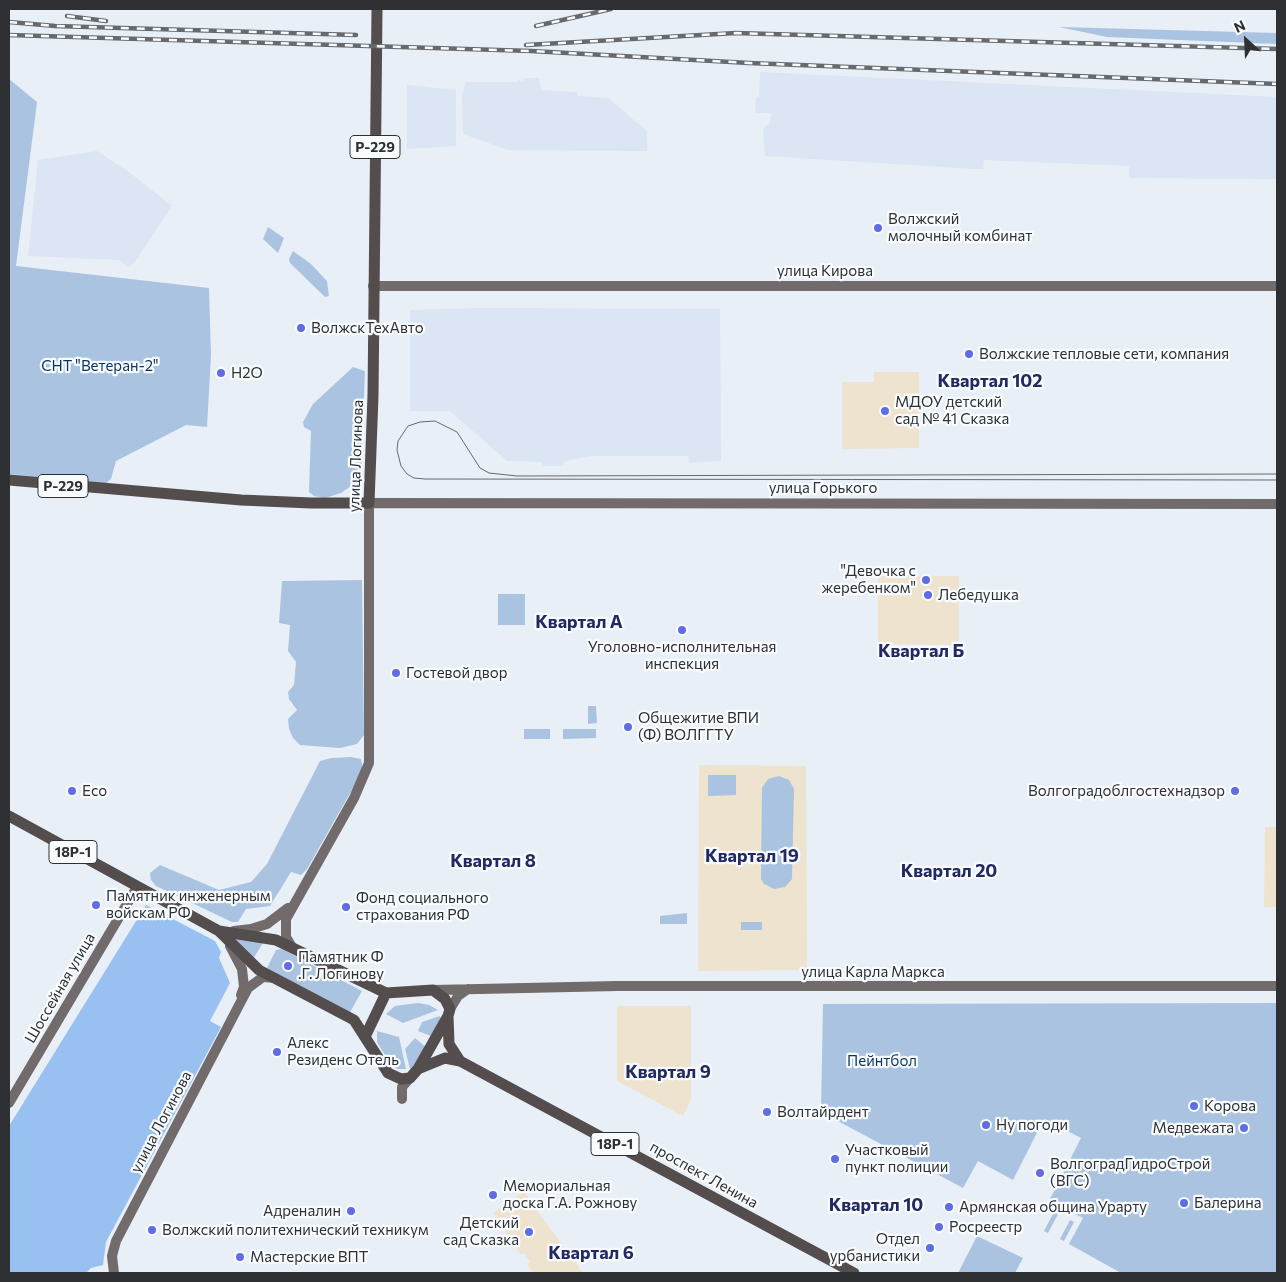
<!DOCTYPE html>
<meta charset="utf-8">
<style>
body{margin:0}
#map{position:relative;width:1286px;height:1282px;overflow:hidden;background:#e9eff6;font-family:Commissioner,sans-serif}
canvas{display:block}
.frame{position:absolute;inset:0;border:10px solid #2e3033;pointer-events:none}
.north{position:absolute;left:1221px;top:15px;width:50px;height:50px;-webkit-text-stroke:4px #f9fcfe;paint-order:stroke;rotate:335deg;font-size:14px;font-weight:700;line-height:20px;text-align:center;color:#2e3033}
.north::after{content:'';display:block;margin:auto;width:18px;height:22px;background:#2e3033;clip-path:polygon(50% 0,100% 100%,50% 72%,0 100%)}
</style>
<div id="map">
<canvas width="1286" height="1282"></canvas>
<div class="frame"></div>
<div class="north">N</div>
</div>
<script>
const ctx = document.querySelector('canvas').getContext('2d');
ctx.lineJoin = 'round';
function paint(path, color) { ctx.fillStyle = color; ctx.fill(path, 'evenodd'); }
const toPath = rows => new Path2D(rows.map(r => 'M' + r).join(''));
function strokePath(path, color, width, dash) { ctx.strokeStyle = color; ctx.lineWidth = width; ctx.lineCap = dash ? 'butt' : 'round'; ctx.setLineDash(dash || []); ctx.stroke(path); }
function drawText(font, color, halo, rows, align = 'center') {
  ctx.font = font + ' Commissioner,sans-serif'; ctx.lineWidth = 4.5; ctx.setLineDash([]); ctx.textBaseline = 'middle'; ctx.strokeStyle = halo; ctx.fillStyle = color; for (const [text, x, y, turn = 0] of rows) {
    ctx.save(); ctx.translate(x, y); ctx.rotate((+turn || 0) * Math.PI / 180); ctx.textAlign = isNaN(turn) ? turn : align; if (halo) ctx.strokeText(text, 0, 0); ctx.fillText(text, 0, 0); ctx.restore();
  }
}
paint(toPath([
 [760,72,1277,97,1277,179,1129,178,1129,166,984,160,983,169,975,169,765,156,763,129,770,123,771,113,755,113,756,97,759,97],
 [524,78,539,78,541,90,577,92,577,96,608,98,647,131,647,151,508,150,463,134,462,95,466,82,518,82,518,80,524,81],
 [407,85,456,90,456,146,407,149],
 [97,151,129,172,172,206,135,262,129,267,119,260,28,256,38,160],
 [479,308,720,309,721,461,689,463,688,456,592,456,564,461,563,466,543,466,542,462,507,461,450,411,410,411,410,310]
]), '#dbe5f3');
paint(toPath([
 [874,372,919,372,919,448,842,449,842,382,874,382],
 [878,576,959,576,959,645,878,644],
 [699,765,806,766,807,970,698,971],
 [1265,827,1277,827,1277,907,1264,907],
 [617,1006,691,1006,691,1100,683,1116,617,1081],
 [524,1191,538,1212,583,1273,533,1273,527,1264,530,1262,524,1253,521,1255,493,1213]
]), '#eee3ce');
paint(toPath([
 [1059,27,1277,33,1277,44,1107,37],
 [9,79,37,102,16,266,209,288,211,355,207,427,186,425,116,461,111,479,105,484,9,474],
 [268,227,284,238,278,253,263,239],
 [293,251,311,264,327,281,329,296,325,297,290,263,289,259],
 [353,367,365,371,361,473,354,484,341,493,325,498,314,496,309,492,311,431,304,427,303,422,313,404],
 [362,580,364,735,357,744,340,748,300,745,293,738,289,729,288,719,297,710,289,699,288,692,294,685,296,662,288,651,290,625,279,623,282,581],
 [498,594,525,594,525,625,498,625],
 [588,706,596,706,597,723,588,724],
 [524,729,550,729,550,739,524,739],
 [563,729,596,729,596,738,563,739],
 [351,757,361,759,362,764,362,771,349,795,307,869,301,875,291,872,270,906,246,909,238,922,232,922,156,886,151,880,150,873,160,865,219,890,251,882,267,864,320,761,331,758],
 [708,775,736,775,736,795,708,796],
 [779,776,789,780,794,789,792,879,785,887,774,889,764,884,761,879,762,788,768,779],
 [687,913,687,924,660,924,660,916],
 [741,922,762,922,762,930,741,930],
 [226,936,263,943,253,959],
 [282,949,362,991,349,1014,267,968,276,950],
 [418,1003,429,1005,438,1010,403,1023,386,1014,395,1006],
 [1277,1003,1277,1273,1121,1273,1069,1244,1083,1218,1049,1201,1081,1138,1044,1119,1013,1180,978,1161,963,1188,821,1112,823,1004],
 [440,1016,441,1019,436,1038,418,1031,422,1022],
 [377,1031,399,1037,406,1069,397,1069,389,1062,377,1042],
 [415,1038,428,1049,418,1066,410,1069,405,1049],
 [1054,1212,1058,1214,1048,1233,1044,1231],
 [1070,1220,1074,1222,1064,1241,1060,1239],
 [977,1236,1023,1258,1015,1273,958,1273]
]), '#aac3e1');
paint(toPath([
 [146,905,215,941,221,952,219,958,230,983,210,1021,221,1027,106,1242,103,1265,91,1268,86,1273,9,1273,9,1126]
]), '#98c0f1');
strokePath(toPath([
 [373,286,1277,286],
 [234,931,251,929,267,924,288,908],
 [230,946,242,969,244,987,241,995],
 [292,947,286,937,286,919,354,798,369,763,369,503,1277,504],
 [433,990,617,986,1277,986],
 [450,1009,458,996,468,989],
 [402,1099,402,1087,410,1078],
 [9,1103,137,887],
 [114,1273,112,1256,116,1241,248,988,263,977,275,978]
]), '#716b6b', 10);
strokePath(toPath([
 [9,480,241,500,311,503,369,503,373,396,377,9],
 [9,816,219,931,259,970,354,1020,388,1073,401,1079,410,1078,418,1069,448,1016,450,1009,445,999,433,990,386,993,276,940,219,931],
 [448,1016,449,1044,460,1061],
 [365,1037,386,993],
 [418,1069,445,1058,460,1061,854,1273]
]), '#544d4e', 11);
strokePath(toPath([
 [1277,474,517,476,489,473,480,468,457,432,435,421,420,422,408,426,398,441,397,450,401,466,407,474,414,478,425,479,1277,480]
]), '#66696d', 1);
const rail = toPath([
 [67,16,106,21],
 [9,22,55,26,356,35],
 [536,26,611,9],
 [9,35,531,51,749,63,1277,84],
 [526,45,736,33,1277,49]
]);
strokePath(rail, '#66696d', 4.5);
strokePath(rail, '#f9fcfe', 2.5, [8]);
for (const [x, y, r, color] of [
 [878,228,5,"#5f6ce4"],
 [301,328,5,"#5f6ce4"],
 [969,354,5,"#5f6ce4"],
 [221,373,5,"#5f6ce4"],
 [885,411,5,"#5f6ce4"],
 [926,580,5,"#5f6ce4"],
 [928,595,5,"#5f6ce4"],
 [682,630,5,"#5f6ce4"],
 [396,673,5,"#5f6ce4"],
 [628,727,5,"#5f6ce4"],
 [72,791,5,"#5f6ce4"],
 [1235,791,5,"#5f6ce4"],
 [96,905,5,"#5f6ce4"],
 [346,907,5,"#5f6ce4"],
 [288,966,5,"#5f6ce4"],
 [277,1052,5,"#5f6ce4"],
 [1194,1106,5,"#5f6ce4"],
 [767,1112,5,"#5f6ce4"],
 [986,1125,5,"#5f6ce4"],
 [1244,1128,5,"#5f6ce4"],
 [835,1159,5,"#5f6ce4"],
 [1040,1173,5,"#5f6ce4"],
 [493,1195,5,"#5f6ce4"],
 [1184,1203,5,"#5f6ce4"],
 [949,1207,5,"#5f6ce4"],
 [351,1211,5,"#5f6ce4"],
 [939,1227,5,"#5f6ce4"],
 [152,1230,5,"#5f6ce4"],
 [529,1232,5,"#5f6ce4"],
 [930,1248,5,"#5f6ce4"],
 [240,1257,5,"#5f6ce4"]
]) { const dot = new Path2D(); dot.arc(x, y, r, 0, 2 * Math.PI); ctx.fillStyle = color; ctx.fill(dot); strokePath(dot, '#f9fcfe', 2); }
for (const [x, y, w] of [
 [375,147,50],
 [63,486,50],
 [73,852,48],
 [615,1144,48]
]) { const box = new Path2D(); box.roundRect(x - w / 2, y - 11.5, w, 23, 4); ctx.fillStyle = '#f9fcfe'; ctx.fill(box); strokePath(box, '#2e3033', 1); }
drawText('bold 14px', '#2e3033', null, [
 ["Р-229",375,147],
 ["Р-229",63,486],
 ["18Р-1",73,852],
 ["18Р-1",615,1144]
]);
drawText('15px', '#2e3033', '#f9fcfe', [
 ["Волжский",888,219],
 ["молочный комбинат",888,236],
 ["ВолжскТехАвто",311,328],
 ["Волжские тепловые сети, компания",979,354],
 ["H2O",231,373],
 ["МДОУ детский",895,402],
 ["сад № 41 Сказка",895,419],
 ["\"Девочка с",916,571,"right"],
 ["жеребенком\"",916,588,"right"],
 ["Лебедушка",938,595],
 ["Уголовно-исполнительная",682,647,"center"],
 ["инспекция",682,664,"center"],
 ["Гостевой двор",406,673],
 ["Общежитие ВПИ",638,718],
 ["(Ф) ВОЛГГТУ",638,735],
 ["Eco",82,791],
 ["Волгоградоблгостехнадзор",1225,791,"right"],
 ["Памятник инженерным",106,896],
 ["войскам РФ",106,913],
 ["Фонд социального",356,898],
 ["страхования РФ",356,915],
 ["Памятник Ф",298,957],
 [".Г. Логинову",298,974],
 ["Алекс",287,1043],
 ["Резиденс Отель",287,1060],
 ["Корова",1204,1106],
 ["Волтайрдент",777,1112],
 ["Ну погоди",996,1125],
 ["Медвежата",1234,1128,"right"],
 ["Участковый",845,1150],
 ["пункт полиции",845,1167],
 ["ВолгоградГидроСтрой",1050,1164],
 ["(ВГС)",1050,1181],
 ["Мемориальная",503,1186],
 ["доска Г.А. Рожнову",503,1203],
 ["Балерина",1194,1203],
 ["Армянская община Урарту",959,1207],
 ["Адреналин",341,1211,"right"],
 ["Детский",519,1223,"right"],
 ["сад Сказка",519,1240,"right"],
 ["Росреестр",949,1227],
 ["Волжский политехнический техникум",162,1230],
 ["Отдел",920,1239,"right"],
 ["урбанистики",920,1256,"right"],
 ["Мастерские ВПТ",250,1257]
], 'left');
drawText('15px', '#2e3033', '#f9fcfe', [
 ["улица Кирова",825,271],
 ["улица Логинова",356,456,-88],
 ["улица Горького",823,488],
 ["улица Карла Маркса",873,972],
 ["Шоссейная улица",60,988,-60],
 ["улица Логинова",161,1122,-62],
 ["проспект Ленина",704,1175,29]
]);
drawText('15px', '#0a335f', '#f9fcfe', [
 ["СНТ \"Ветеран-2\"",100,366],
 ["Пейнтбол",882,1061]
]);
drawText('bold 18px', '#232962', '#f9fcfe', [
 ["Квартал 102",990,381],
 ["Квартал А",579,622],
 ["Квартал Б",921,651],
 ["Квартал 19",752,856],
 ["Квартал 8",493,861],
 ["Квартал 20",949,871],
 ["Квартал 9",668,1072],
 ["Квартал 10",876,1205],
 ["Квартал 6",591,1253]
]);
</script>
